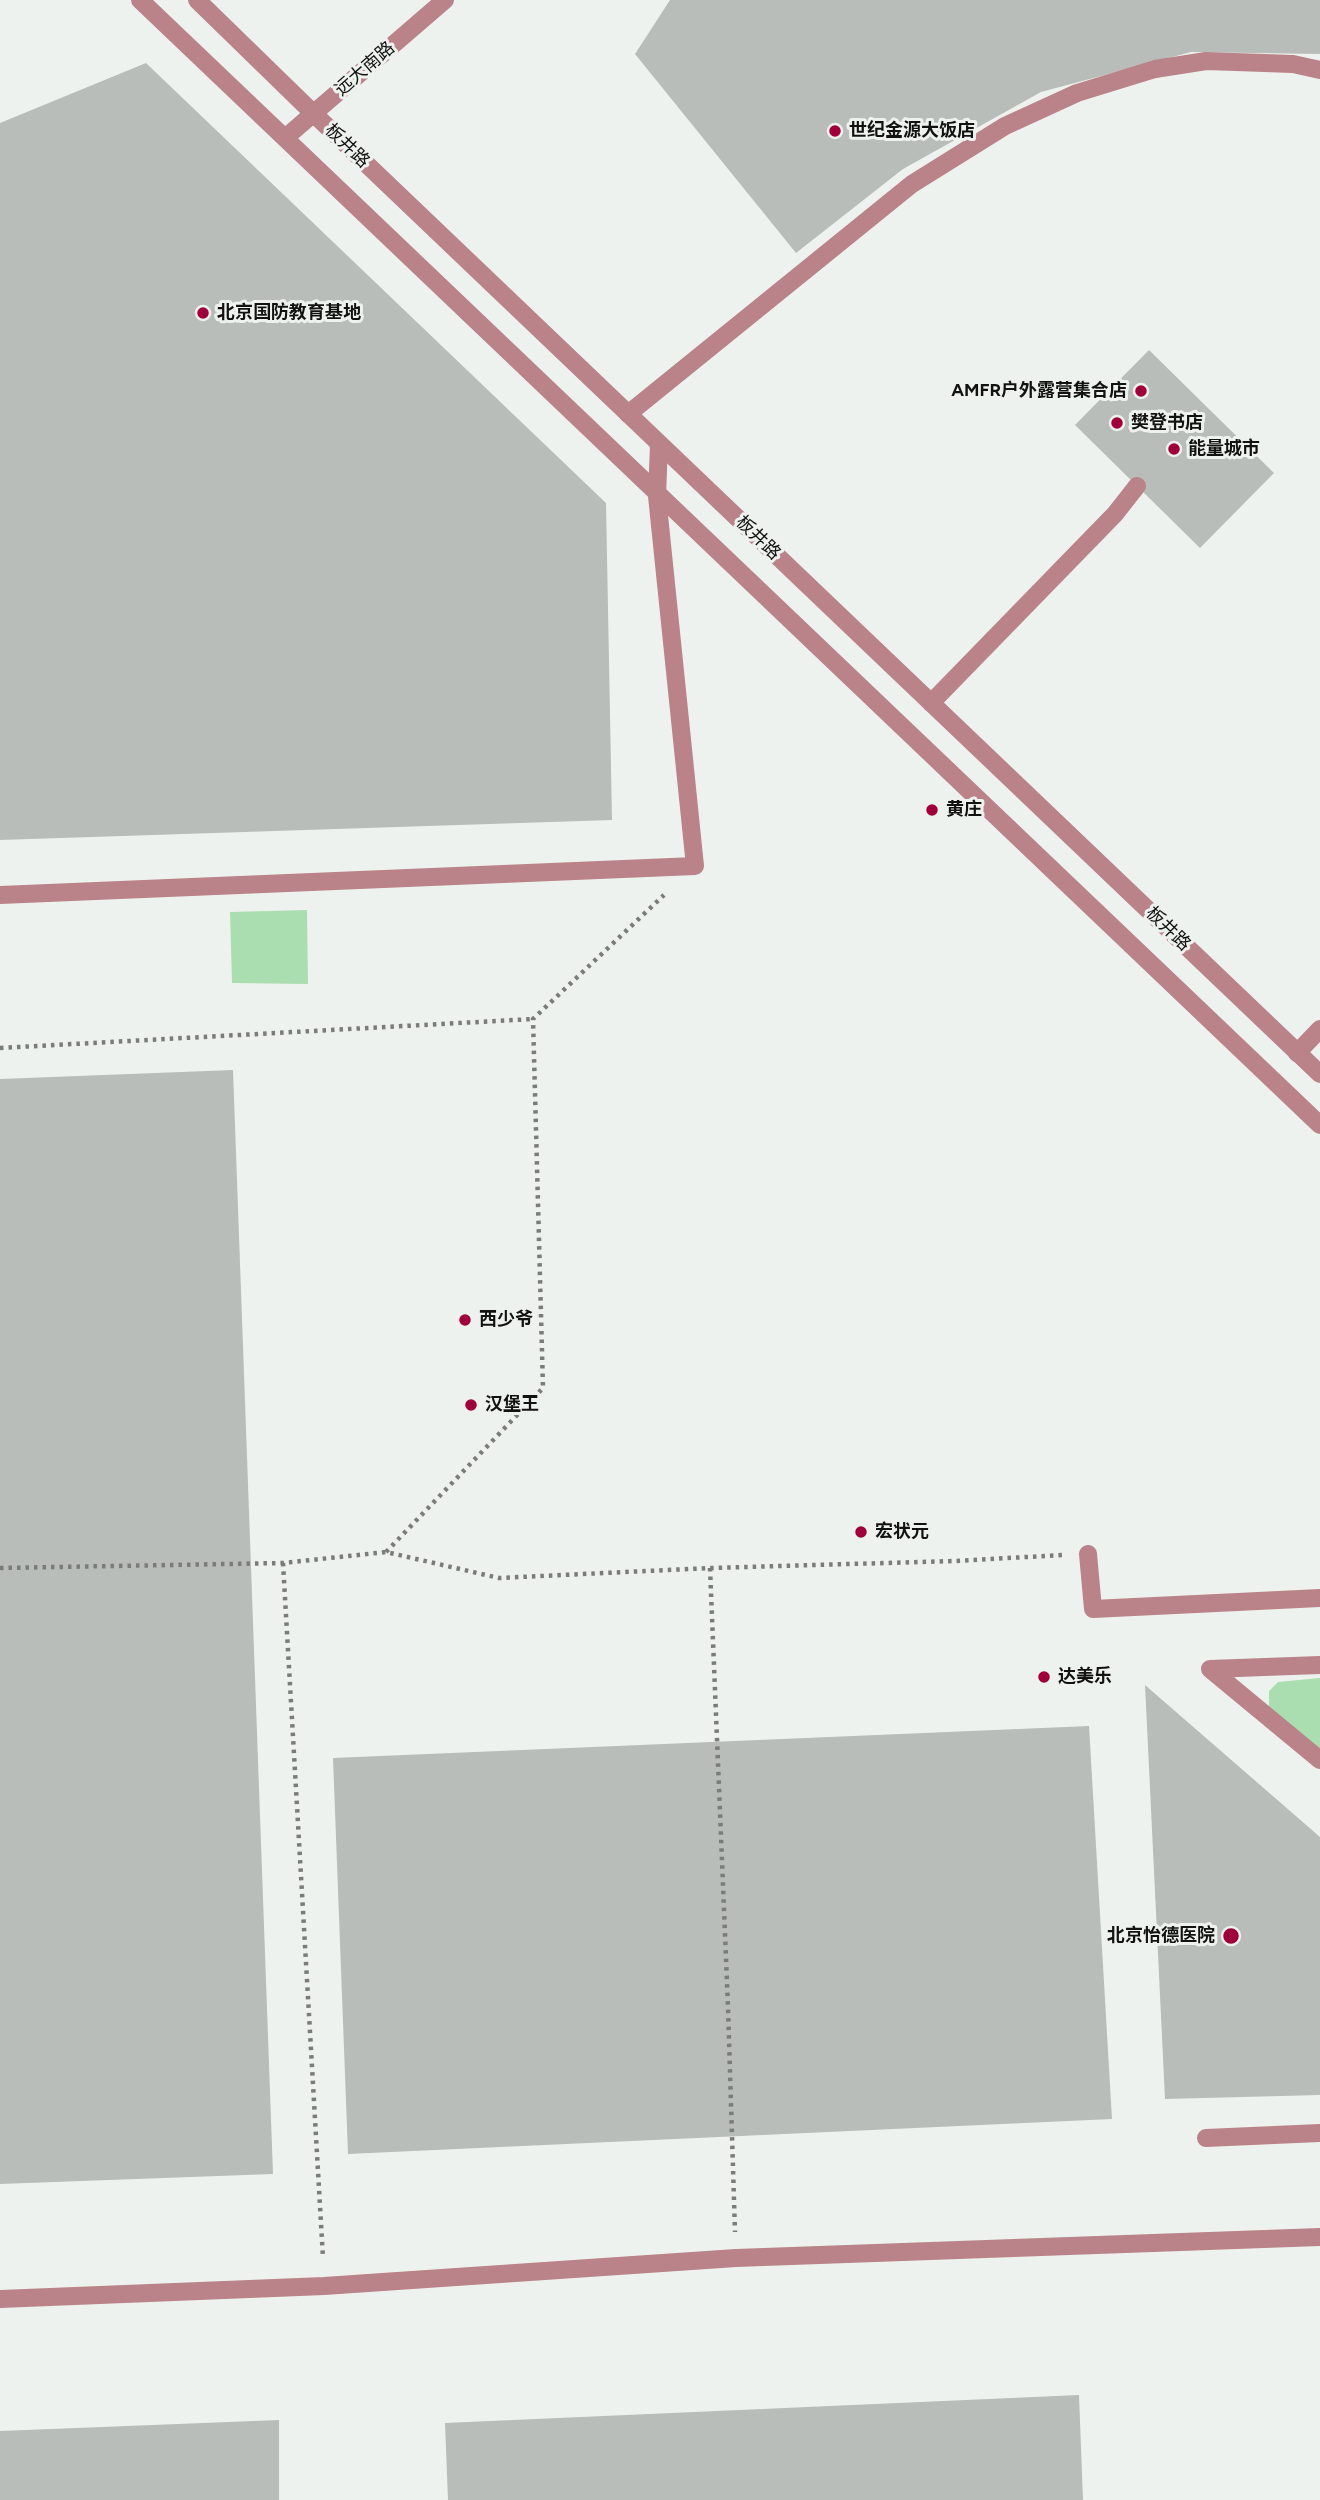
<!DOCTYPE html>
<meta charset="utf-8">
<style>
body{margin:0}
canvas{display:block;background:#eef2ee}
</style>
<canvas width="1320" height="2500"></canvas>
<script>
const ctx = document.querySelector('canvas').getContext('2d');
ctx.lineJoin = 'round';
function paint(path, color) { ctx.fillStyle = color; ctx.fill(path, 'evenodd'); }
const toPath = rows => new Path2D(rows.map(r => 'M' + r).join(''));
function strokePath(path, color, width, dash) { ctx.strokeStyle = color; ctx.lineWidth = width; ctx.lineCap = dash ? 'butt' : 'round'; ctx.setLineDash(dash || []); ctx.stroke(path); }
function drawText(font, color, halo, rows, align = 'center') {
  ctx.font = font + ' Figtree,"Noto Sans SC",sans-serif'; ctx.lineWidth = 6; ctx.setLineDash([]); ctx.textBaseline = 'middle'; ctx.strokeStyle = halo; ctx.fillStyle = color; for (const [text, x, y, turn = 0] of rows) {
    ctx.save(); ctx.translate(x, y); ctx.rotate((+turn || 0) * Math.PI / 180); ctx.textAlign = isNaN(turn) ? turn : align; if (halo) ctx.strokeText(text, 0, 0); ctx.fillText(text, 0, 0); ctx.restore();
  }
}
paint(toPath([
 [307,910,308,984,232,983,230,912],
 [1320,1678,1320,1749,1269,1707,1269,1691,1278,1682]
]), '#aadeb0');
paint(toPath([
 [670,0,1320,0,1320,54,1191,52,1041,92,903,169,796,253,635,54],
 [146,63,606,503,612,820,0,840,0,123],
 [1149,350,1274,473,1200,548,1075,425],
 [233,1070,273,2174,0,2184,0,1079],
 [1145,1685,1320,1837,1320,2095,1165,2099],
 [1089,1726,1112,2119,348,2154,333,1758],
 [1079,2395,1083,2500,448,2500,445,2423],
 [279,2420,279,2500,0,2500,0,2431]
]), '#b9bdb9');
strokePath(toPath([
 [0,1048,533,1019],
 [386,1552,543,1388,533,1019,664,895],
 [283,1563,323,2258],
 [0,1568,283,1563,386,1552,499,1578,710,1568,955,1561,1062,1555],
 [710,1568,728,2007,735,2232]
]), '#7a7c7a', 4.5, [3.5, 5]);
strokePath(toPath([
 [931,703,1115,514,1137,486],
 [1088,1554,1093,1609,1320,1598],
 [1320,1665,1210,1669,1320,1760],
 [1206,2138,1320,2133]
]), '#b98389', 18);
strokePath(toPath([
 [628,414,912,184,1005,126,1077,93,1155,69,1206,61,1293,64,1320,70],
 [0,895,695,866,657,496,659,444],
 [1297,1053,1320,1029],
 [0,2299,324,2286,736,2258,1320,2237]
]), '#b98389', 18);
strokePath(toPath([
 [140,0,1320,1125],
 [197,0,313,113,1320,1074],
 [285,138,445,0]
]), '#b98389', 18);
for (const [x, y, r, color] of [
 [835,131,7,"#a00039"],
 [203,313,7,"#a00039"],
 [1141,391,7,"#a00039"],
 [1117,423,7,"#a00039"],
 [1174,449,7,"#a00039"],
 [932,810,7,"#a00039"],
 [465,1320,7,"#a00039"],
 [471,1405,7,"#a00039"],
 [861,1532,7,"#a00039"],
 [1044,1677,7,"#a00039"],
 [1231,1936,9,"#a00039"]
]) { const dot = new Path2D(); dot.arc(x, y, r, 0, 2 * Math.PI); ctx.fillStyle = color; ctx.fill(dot); strokePath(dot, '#eef2ee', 2.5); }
drawText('18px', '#111211', '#eef2ee', [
 ["远大南路",365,69,-41],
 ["板井路",347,146,44],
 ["板井路",758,538,44],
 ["板井路",1168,929,44]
]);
drawText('bold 18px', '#111211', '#eef2ee', [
 ["世纪金源大饭店",849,131],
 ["北京国防教育基地",217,313],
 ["AMFR户外露营集合店",1127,391,"right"],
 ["樊登书店",1131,423],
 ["能量城市",1188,449],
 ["黄庄",946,810],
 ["西少爷",479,1320],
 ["汉堡王",485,1405],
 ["宏状元",875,1532],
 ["达美乐",1058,1677],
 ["北京怡德医院",1215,1936,"right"]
], 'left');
</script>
